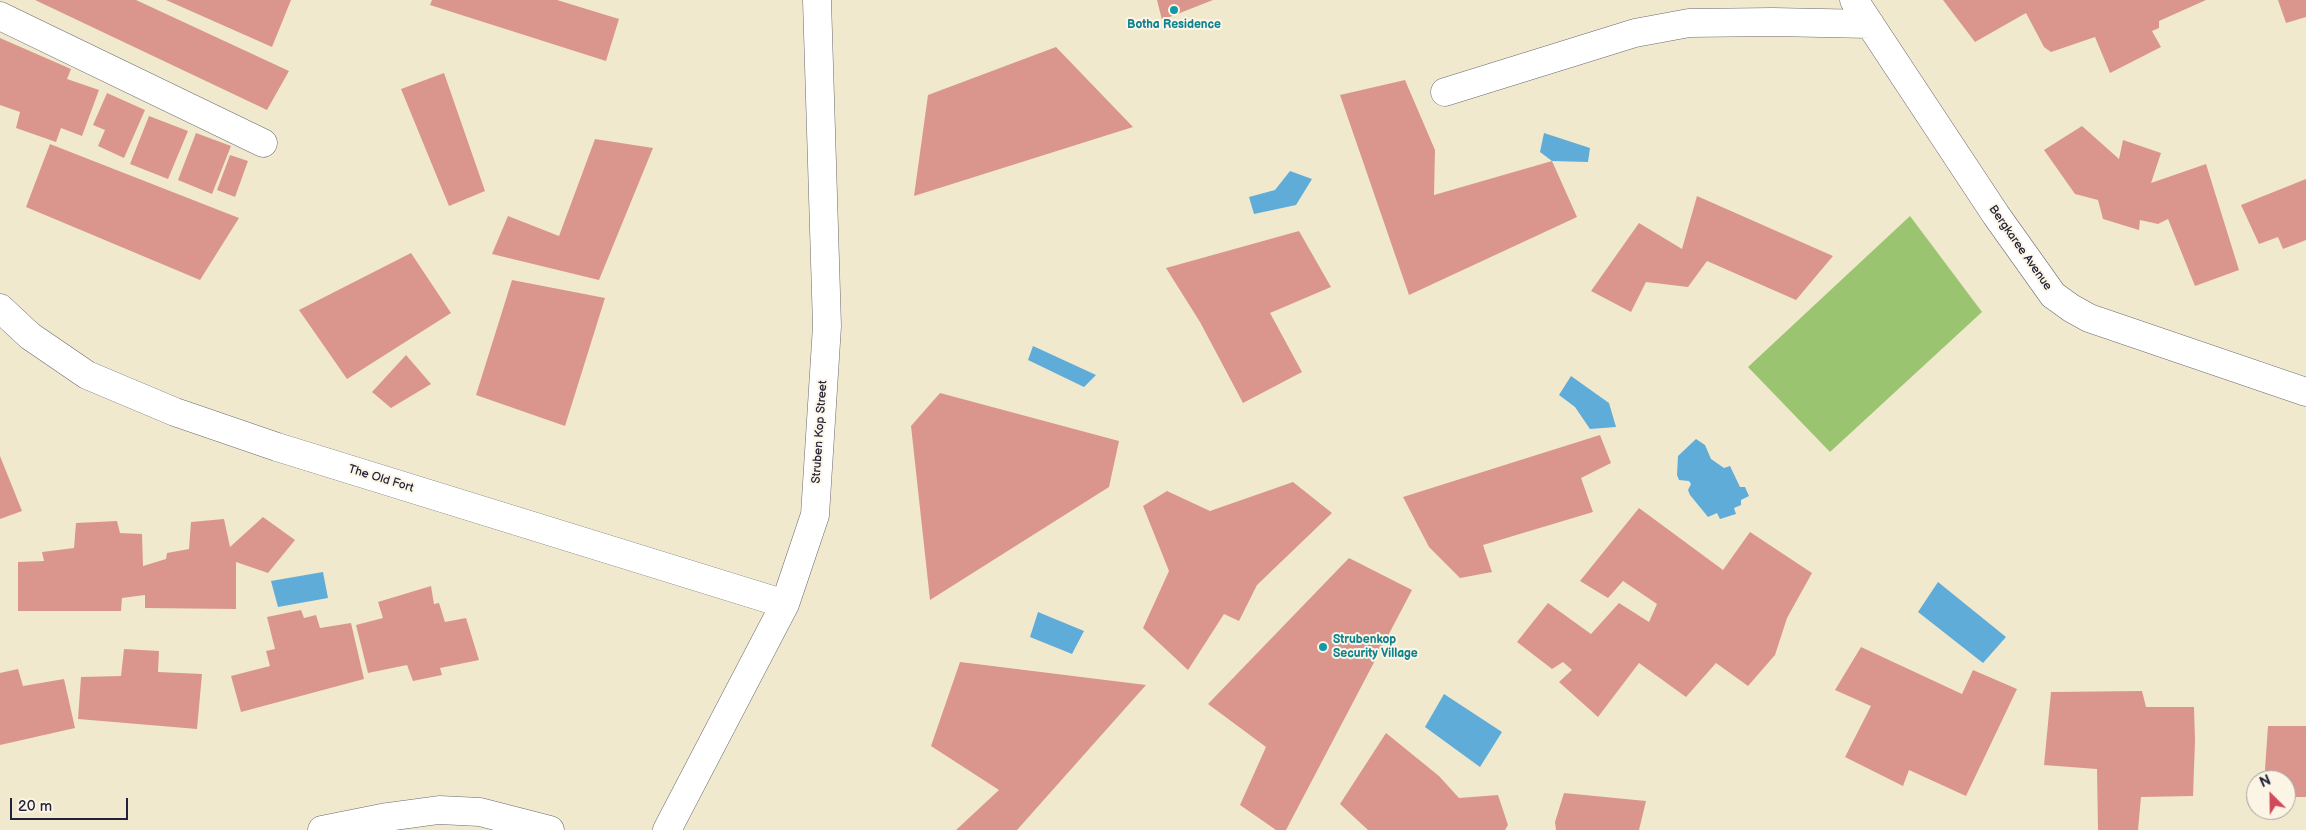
<!DOCTYPE html>
<style>
body{margin:0}
#map{position:relative;width:2306px;height:830px;overflow:hidden;background:#f1e9ce;font-family:"Balsamiq Sans",sans-serif}
canvas{display:block}
.north{position:absolute;left:2246px;top:770px;width:50px;height:50px;box-sizing:border-box;background:#fcf5e5;border:1px solid #a5a1a1;border-radius:50%;rotate:337deg;font-size:14px;font-weight:700;line-height:20px;text-align:center;color:#22223b}
.north::after{content:'';display:block;margin:auto;width:18px;height:22px;background:#d1495b;clip-path:polygon(50% 0,100% 100%,50% 72%,0 100%)}
.scale{position:absolute;left:10px;top:798px;width:118px;height:22px;box-sizing:border-box;border:2px solid #22223b;border-top:0;padding-left:6px;font-size:15px;line-height:18px;white-space:nowrap;color:#22223b;-webkit-text-stroke:4px #fcf5e5;paint-order:stroke}
</style>
<div id="map">
<canvas width="2306" height="830"></canvas>
<div class="north">N</div>
<div class="scale">20 m</div>
</div>
<script>
const ctx = document.querySelector('canvas').getContext('2d');
ctx.lineJoin = 'round';
function paint(path, color) { ctx.fillStyle = color; ctx.fill(path, 'evenodd'); }
const toPath = rows => new Path2D(rows.map(r => 'M' + r).join(''));
function strokePath(path, color, width, dash) { ctx.strokeStyle = color; ctx.lineWidth = width; ctx.lineCap = dash ? 'butt' : 'round'; ctx.setLineDash(dash || []); ctx.stroke(path); }
function drawText(font, color, halo, rows, align = 'center') {
  ctx.font = font + ' "Balsamiq Sans",sans-serif'; ctx.lineWidth = 4; ctx.setLineDash([]); ctx.textBaseline = 'middle'; ctx.strokeStyle = halo; ctx.fillStyle = color; for (const [text, x, y, turn = 0] of rows) {
    ctx.save(); ctx.translate(x, y); ctx.rotate((+turn || 0) * Math.PI / 180); ctx.textAlign = isNaN(turn) ? turn : align; if (halo) ctx.strokeText(text, 0, 0); ctx.fillText(text, 0, 0); ctx.restore();
  }
}
paint(toPath([
 [1910,216,1982,312,1830,452,1748,367]
]), '#9bc470');
paint(toPath([
 [1544,133,1590,148,1588,162,1552,161,1540,152],
 [1290,171,1312,179,1296,205,1254,214,1249,197,1275,190],
 [1033,346,1096,375,1084,387,1028,360],
 [1571,376,1609,403,1616,427,1590,429,1575,407,1559,395],
 [1696,439,1705,445,1711,459,1724,468,1730,466,1740,487,1745,487,1749,496,1741,500,1741,505,1734,508,1736,514,1720,519,1717,513,1708,517,1690,495,1688,490,1691,484,1689,481,1679,480,1677,475,1678,456],
 [323,572,328,598,278,607,271,581],
 [1938,582,2006,637,1983,663,1918,612],
 [1038,612,1084,631,1072,654,1030,637],
 [1444,694,1502,732,1480,767,1425,727]
]), '#5facd8');
paint(toPath([
 [35,0,136,0,289,71,267,110],
 [166,0,291,0,272,47],
 [432,0,557,0,619,19,606,61,430,5],
 [1157,0,1213,0,1162,20],
 [1943,0,2206,0,2159,21,2159,28,2152,31,2161,47,2110,73,2095,37,2051,52,2044,47,2026,13,1975,42],
 [2278,0,2306,0,2306,17,2286,23],
 [0,38,71,69,67,79,99,90,82,136,61,128,56,142,16,128,20,112,0,105],
 [1056,47,1133,127,914,196,928,95],
 [444,73,485,191,449,206,401,89],
 [1405,80,1435,150,1434,195,1552,161,1577,217,1409,295,1340,95],
 [107,93,145,110,124,158,98,146,105,130,93,125],
 [149,116,188,131,168,179,130,164],
 [2082,126,2119,159,2123,140,2161,153,2151,183,2206,164,2239,270,2195,286,2168,219,2158,224,2140,220,2139,230,2103,219,2098,200,2075,194,2044,150],
 [196,133,231,146,212,194,178,180],
 [595,139,653,148,599,280,492,254,508,216,559,236],
 [50,144,239,218,200,280,26,207],
 [230,155,248,161,235,197,217,190],
 [2306,179,2306,240,2283,249,2278,237,2259,244,2241,205],
 [1697,196,1833,256,1796,300,1707,261,1688,287,1646,282,1631,312,1591,291,1639,223,1682,249],
 [1299,231,1331,287,1270,313,1302,372,1243,403,1200,322,1166,268],
 [411,253,451,313,347,379,299,310],
 [512,280,605,298,565,426,476,395],
 [406,355,431,384,391,408,372,392],
 [940,393,1119,441,1109,487,930,600,911,426],
 [1600,435,1611,463,1581,478,1593,512,1483,545,1492,572,1460,578,1429,547,1403,497],
 [0,456,22,511,0,519],
 [1293,482,1332,513,1257,585,1239,621,1224,614,1188,670,1143,628,1169,571,1143,506,1167,491,1210,511],
 [1639,508,1723,570,1750,532,1812,573,1787,618,1775,655,1748,686,1716,663,1686,697,1639,663,1598,717,1559,682,1572,670,1563,662,1552,669,1517,642,1548,603,1591,634,1619,603,1649,622,1657,604,1623,581,1608,598,1580,581],
 [263,517,295,540,268,573,236,562,236,609,145,608,145,595,122,598,121,611,18,611,18,562,44,561,42,552,74,548,76,523,117,521,120,533,142,534,143,566,166,559,167,553,189,549,191,522,224,519,230,547],
 [1349,558,1412,590,1286,830,1276,830,1240,805,1266,747,1208,704],
 [431,586,434,604,439,603,445,622,466,618,479,660,440,668,442,675,413,681,407,665,368,673,356,625,383,618,378,602],
 [301,610,304,618,316,615,320,628,351,623,364,679,241,712,231,676,270,666,266,651,275,649,267,617],
 [1861,647,1962,694,1973,670,2017,689,1966,796,1909,770,1903,786,1845,757,1871,706,1835,690],
 [124,649,159,651,158,672,202,674,197,729,78,719,81,677,121,676],
 [960,662,1146,685,1017,830,956,830,999,790,931,746],
 [18,669,23,686,64,679,75,728,0,745,0,673],
 [2142,691,2146,707,2194,707,2195,741,2193,796,2141,797,2138,830,2098,830,2097,769,2044,765,2051,692],
 [2268,726,2306,726,2306,797,2286,797,2286,780,2267,780,2265,769],
 [1386,733,1439,776,1459,798,1498,795,1508,825,1505,830,1368,830,1340,804],
 [1564,793,1646,801,1639,830,1556,830,1555,822]
]), '#da968d');
const street = toPath([
 [1854,0,1996,215,2053,295,2071,308,2089,318,2306,392],
 [0,16,263,143],
 [1445,92,1635,33,1689,23,1773,22,1870,24],
 [0,308,30,336,87,375,175,412,277,447,785,604],
 [322,830,387,817,439,810,480,812,550,830],
 [667,830,785,604,815,515,827,326,817,0]
]);
strokePath(street, '#6a686e', 29);
strokePath(street, '#fff', 28);
for (const [x, y, r, color] of [
 [1174,10,5,"#0f9aa8"],
 [1323,647,5,"#0f9aa8"]
]) { const dot = new Path2D(); dot.arc(x, y, r, 0, 2 * Math.PI); ctx.fillStyle = color; ctx.fill(dot); strokePath(dot, '#fcf5e5', 2); }
drawText('bold 12px', '#0d838f', '#fcf5e5', [
 ["Botha Residence",1174,25],
 ["Strubenkop",1333,640,"left"],
 ["Security Village",1333,654,"left"]
]);
drawText('12px', '#22223b', '#fcf5e5', [
 ["Bergkaree Avenue",2020,248,55],
 ["Struben Kop Street",820,432,-86],
 ["The Old Fort",381,479,17]
]);
</script>
